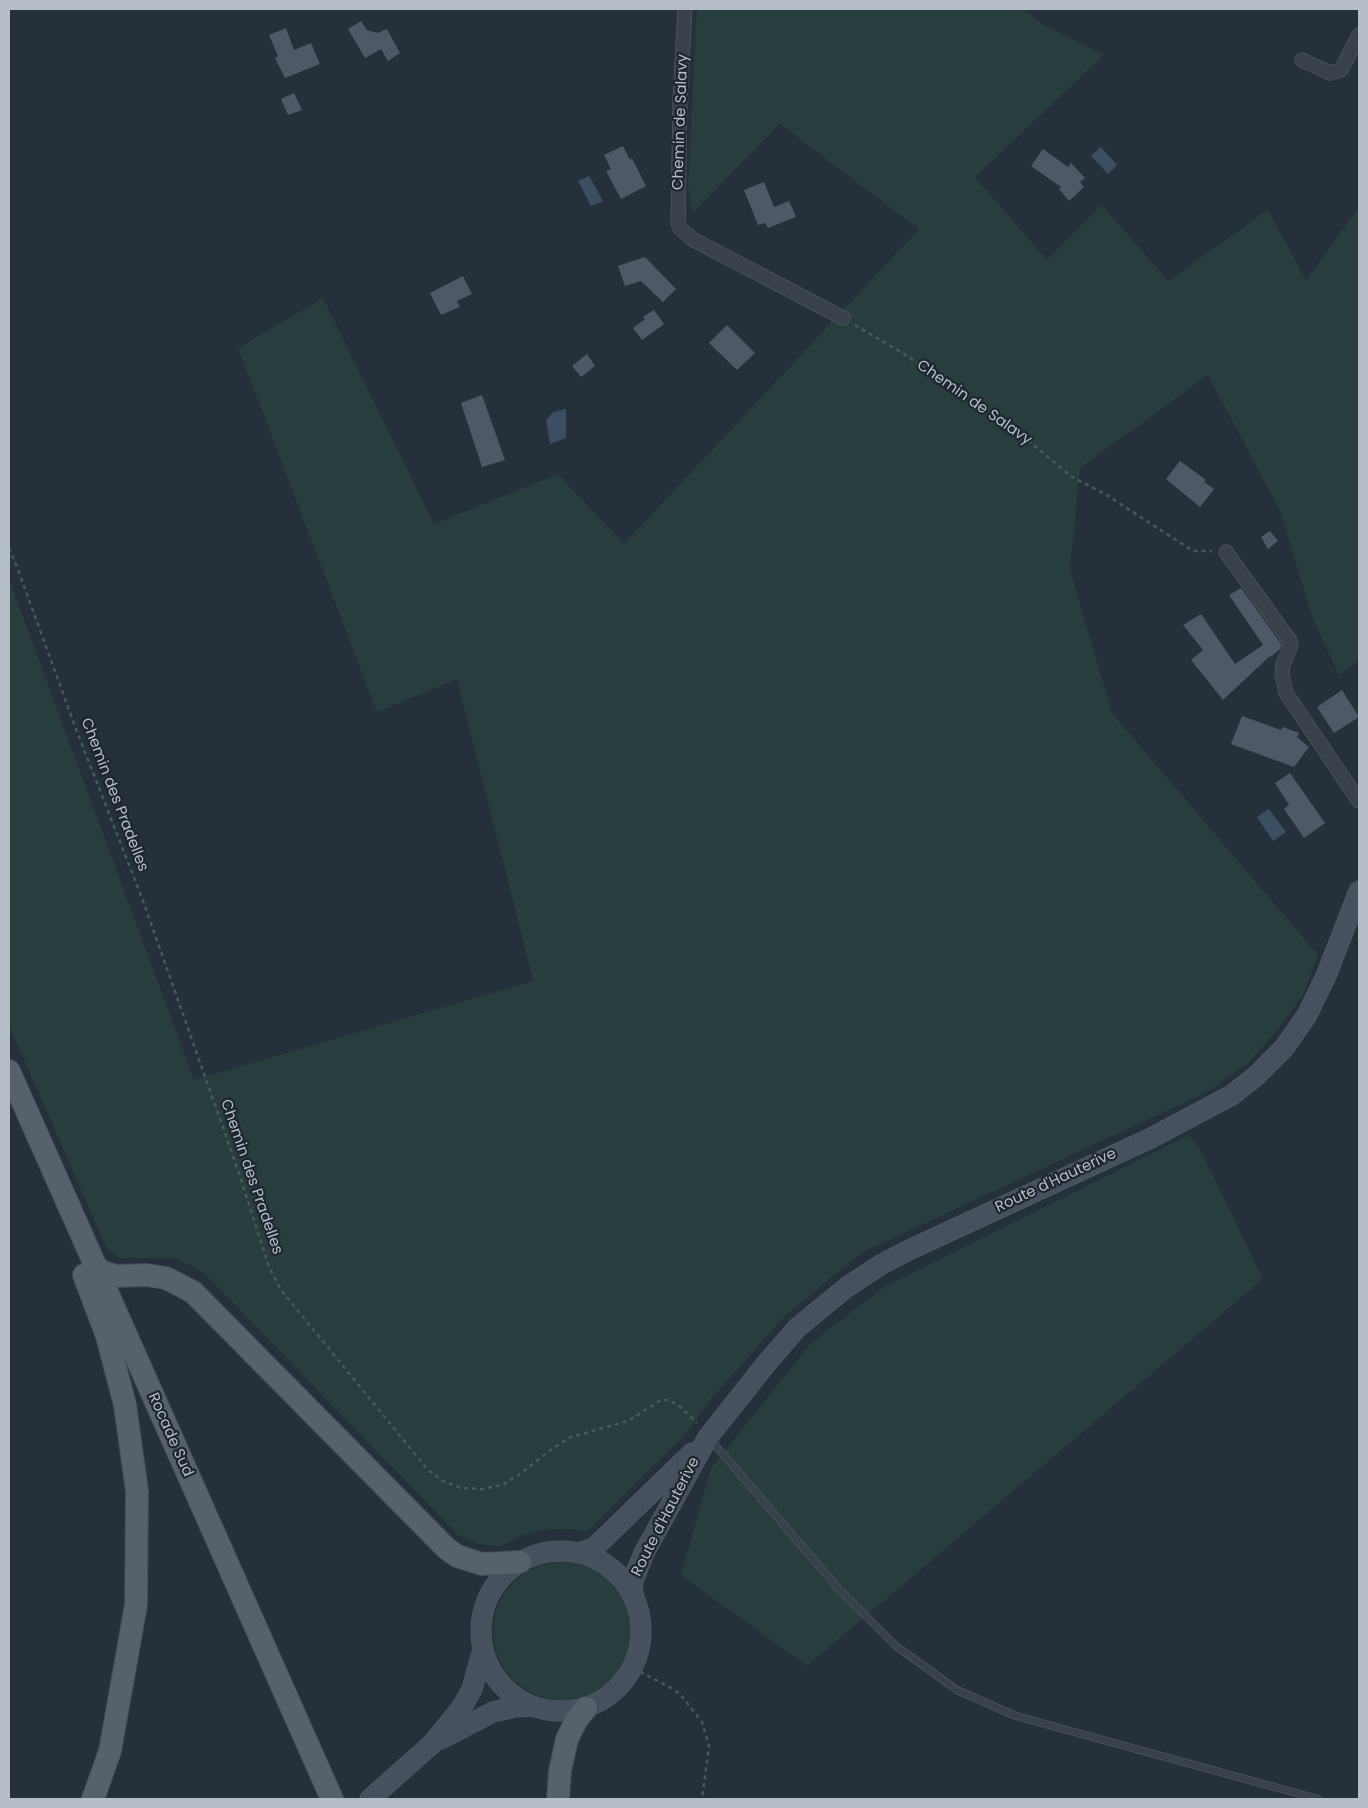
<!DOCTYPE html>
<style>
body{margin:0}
#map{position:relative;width:1368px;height:1808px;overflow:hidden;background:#25303b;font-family:Poppins,sans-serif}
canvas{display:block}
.frame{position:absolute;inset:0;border:10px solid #b5bdc6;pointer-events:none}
</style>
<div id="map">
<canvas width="1368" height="1808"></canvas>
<div class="frame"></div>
</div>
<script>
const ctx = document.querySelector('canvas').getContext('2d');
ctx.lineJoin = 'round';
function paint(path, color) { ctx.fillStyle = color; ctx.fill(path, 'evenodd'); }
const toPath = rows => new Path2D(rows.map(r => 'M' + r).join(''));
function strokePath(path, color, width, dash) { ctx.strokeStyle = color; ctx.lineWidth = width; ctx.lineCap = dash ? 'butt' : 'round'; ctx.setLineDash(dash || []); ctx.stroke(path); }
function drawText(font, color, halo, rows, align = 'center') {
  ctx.font = font + ' Poppins,sans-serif'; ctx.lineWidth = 4.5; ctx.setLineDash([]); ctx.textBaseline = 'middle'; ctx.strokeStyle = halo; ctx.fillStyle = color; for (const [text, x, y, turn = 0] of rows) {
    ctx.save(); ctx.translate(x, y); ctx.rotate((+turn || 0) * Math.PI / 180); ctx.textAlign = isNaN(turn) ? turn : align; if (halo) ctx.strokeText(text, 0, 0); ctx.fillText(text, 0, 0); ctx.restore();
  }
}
paint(toPath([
 [697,9,1023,9,1043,25,1104,55,975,177,1047,260,1102,205,1168,281,1268,210,1306,280,1359,207,1359,660,1339,675,1313,619,1280,511,1208,375,1080,468,1070,570,1112,713,1318,955,1303,995,1276,1032,1247,1064,1207,1092,861,1253,785,1316,710,1400,686,1434,587,1532,570,1529,544,1530,523,1535,500,1546,479,1544,458,1535,203,1272,175,1258,119,1258,107,1249,9,1025,9,579,194,1080,533,981,457,679,377,712,238,348,323,298,434,524,558,474,624,544,919,229,780,124,692,213,688,185],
 [1189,1135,1201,1151,1263,1279,807,1666,681,1575,711,1468,812,1342,886,1286],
 '493 1631a69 69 0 1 1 138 0a69 69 0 1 1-138 0Z'
]), '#283d3d');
paint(toPath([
 [1101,147,1117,165,1108,174,1091,156],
 [589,176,603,201,591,206,578,181],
 [566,409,566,438,550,444,546,420,553,412],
 [1269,809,1286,832,1273,841,1257,817]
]), '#3c4f62');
paint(toPath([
 [361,21,367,30,377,33,387,29,400,53,388,61,381,49,365,58,348,29],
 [286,28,294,50,311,43,320,64,285,78,275,58,278,56,269,35],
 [294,93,302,110,288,115,281,99],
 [623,146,630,160,632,158,646,186,621,199,606,171,611,169,604,155],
 [1043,149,1068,167,1071,163,1085,178,1080,182,1084,187,1069,201,1059,189,1061,187,1031,166],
 [764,182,774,207,789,201,796,217,768,228,765,223,758,225,744,190],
 [645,257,676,289,663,302,641,281,625,286,618,266],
 [463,276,472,294,457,301,460,307,441,315,430,293],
 [654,310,664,324,642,340,633,328,645,319,643,317],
 [727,325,755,353,737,370,709,343],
 [587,354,595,366,581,377,572,366],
 [482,395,505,460,482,467,461,403],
 [1180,461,1206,480,1204,482,1214,489,1200,507,1166,479],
 [1270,531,1278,541,1268,549,1261,537],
 [1241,588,1282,645,1280,649,1271,657,1270,656,1223,700,1191,660,1203,650,1183,625,1201,614,1235,664,1263,645,1229,595],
 [1342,690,1359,717,1334,733,1317,707],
 [1242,716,1281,730,1283,727,1299,733,1297,737,1309,747,1294,767,1231,744],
 [1290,773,1325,823,1304,838,1284,809,1289,805,1275,783]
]), '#4f5965');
const lane = toPath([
 [710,1439,838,1588,896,1646,957,1690,1016,1716,1318,1799]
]);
const street = toPath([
 [685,9,680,101,678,223,680,228,692,239,843,318],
 [1302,60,1330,73,1341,70,1359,35],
 [1226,552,1290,641,1291,645,1283,665,1282,674,1286,693,1359,801]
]);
const secondary = toPath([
 '481 1631a80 80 0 1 1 160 0a80 80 0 1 1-160 0Z',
 [578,1553,594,1548,692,1453],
 [634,1598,632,1587,634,1578,644,1553,708,1437,766,1364,797,1328,847,1287,882,1264,909,1250,1151,1138,1232,1095,1256,1076,1284,1048,1307,1015,1326,976,1359,891],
 [441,1739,493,1712,515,1707,532,1706],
 [370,1799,433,1743,462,1707,472,1689,483,1649]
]);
const primary = toPath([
 [9,1071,332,1799],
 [96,1267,103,1272,116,1276,146,1275,166,1278,193,1292,446,1548,457,1556,482,1564,520,1562],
 [84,1275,107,1336,125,1405,137,1491,136,1605,110,1751,93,1799],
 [558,1799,560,1771,567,1739,577,1719,586,1708]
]);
strokePath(lane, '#576069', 8);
strokePath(street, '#576069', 15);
strokePath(secondary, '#576069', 21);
strokePath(primary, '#424b54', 24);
strokePath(toPath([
 [855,325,904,354,1005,421,1072,477,1105,494,1193,551,1212,551],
 [9,548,17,567,76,729,142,898,239,1173,269,1267,281,1290,428,1470,443,1481,461,1488,482,1489,502,1485,520,1474,553,1448,571,1437,628,1421,661,1400,667,1400,677,1404,697,1423],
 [633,1668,673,1689,680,1694,702,1722,709,1746,702,1799]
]), '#475a5b', 2.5, [4, 4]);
strokePath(lane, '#39424b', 7);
strokePath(street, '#39424b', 14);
strokePath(secondary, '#47515e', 20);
strokePath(primary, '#57616b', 22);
drawText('15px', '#b5bdc6', '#1e2730', [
 ["Chemin de Salavy",681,122,-88],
 ["Chemin de Salavy",974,403,35],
 ["Chemin des Pradelles",114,795,69],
 ["Chemin des Pradelles",251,1177,71],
 ["Route d'Hauterive",1056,1181,-25],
 ["Rocade Sud",170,1435,66],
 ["Route d'Hauterive",666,1517,-63]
]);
</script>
